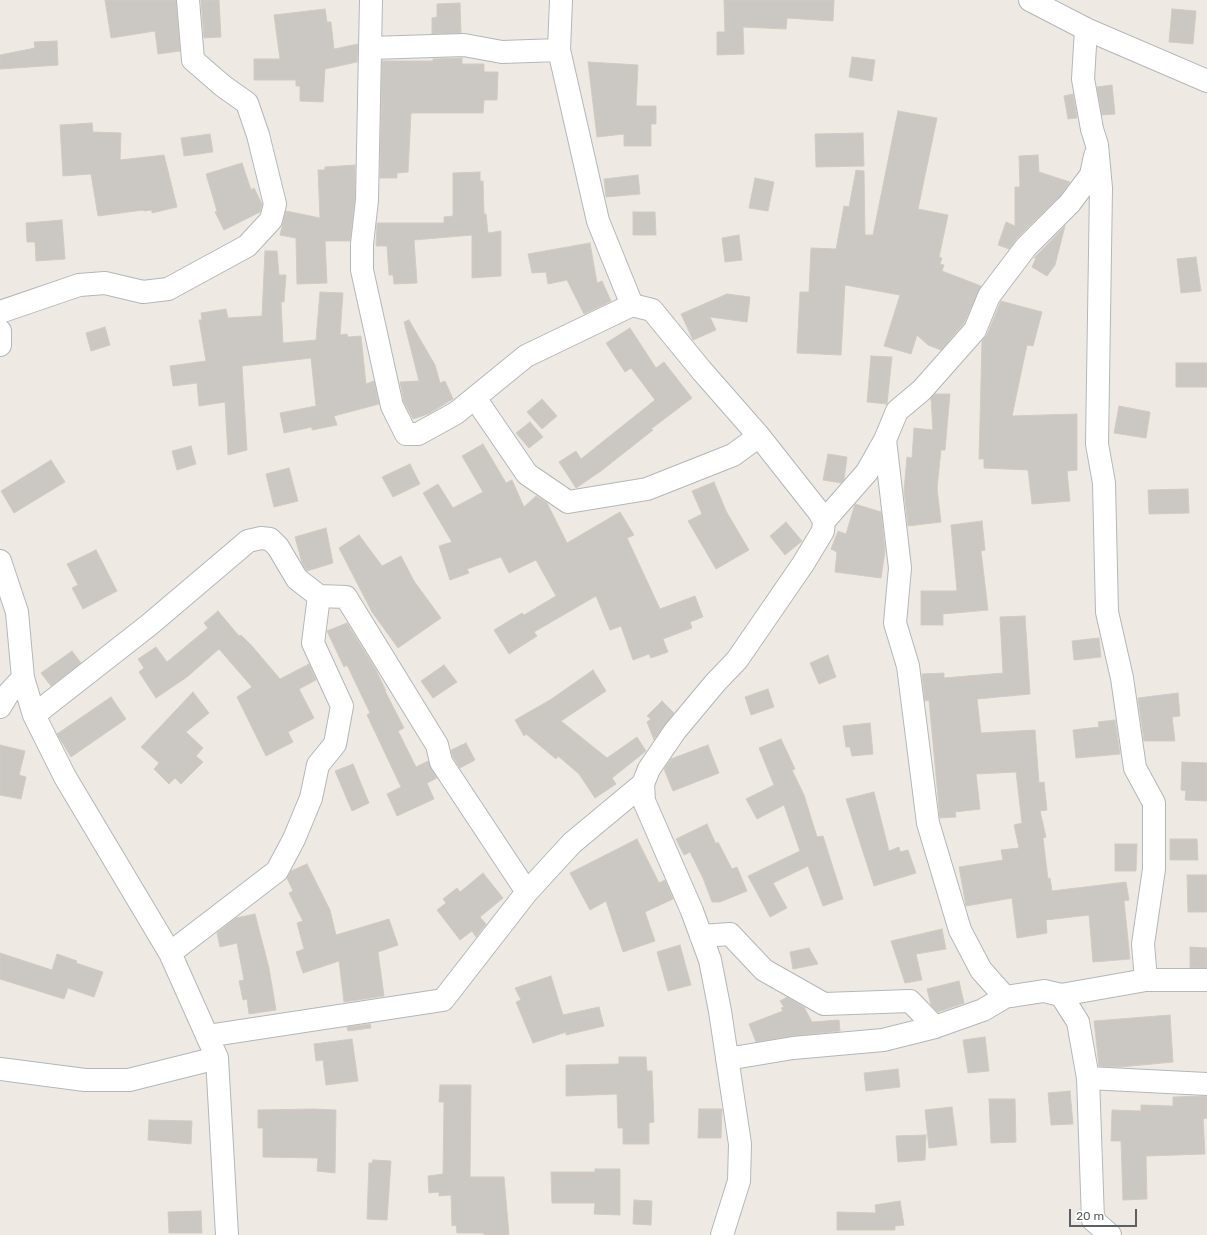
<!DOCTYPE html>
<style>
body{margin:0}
#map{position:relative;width:1207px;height:1235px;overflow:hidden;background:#eeeae3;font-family:Rubik,sans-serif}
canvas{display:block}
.scale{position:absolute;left:1069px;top:1209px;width:68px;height:18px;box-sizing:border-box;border:2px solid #5b6064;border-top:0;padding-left:5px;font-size:12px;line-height:14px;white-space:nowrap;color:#5b6064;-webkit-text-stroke:3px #fff;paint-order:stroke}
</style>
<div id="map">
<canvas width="1207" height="1235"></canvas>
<div class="scale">20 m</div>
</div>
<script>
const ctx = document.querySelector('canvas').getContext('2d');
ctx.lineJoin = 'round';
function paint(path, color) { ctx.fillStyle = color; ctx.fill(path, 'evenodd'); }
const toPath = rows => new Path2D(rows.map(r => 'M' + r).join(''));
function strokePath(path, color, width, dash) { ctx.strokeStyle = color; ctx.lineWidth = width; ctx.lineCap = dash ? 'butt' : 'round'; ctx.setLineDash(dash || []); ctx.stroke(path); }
const building = toPath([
 [105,0,176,0,180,51,158,54,155,31,111,38,105,0],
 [201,0,219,0,221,37,204,38,201,0],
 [724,0,834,0,833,21,787,18,786,29,743,27,744,54,717,55,717,32,725,32,724,0],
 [460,3,461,33,432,34,432,18,437,17,437,4,460,3],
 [325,9,327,22,331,22,334,49,358,44,357,62,325,69,323,102,300,101,300,86,296,86,296,80,254,80,254,59,280,59,274,15,325,9],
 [1172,9,1196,11,1193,44,1169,42,1172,9],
 [57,41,58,65,0,69,0,55,35,48,34,42,57,41],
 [852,57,875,60,872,81,849,77,852,57],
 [462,58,462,64,484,64,484,72,498,72,497,100,484,100,483,113,411,113,408,172,397,173,397,178,380,178,382,61,433,61,433,59,462,58],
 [588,62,638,65,636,106,656,106,656,124,651,124,651,146,624,146,624,134,597,137,588,62],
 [1112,85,1115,114,1102,115,1097,87,1112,85],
 [1073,94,1077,118,1068,119,1064,96,1073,94],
 [898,111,937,118,918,209,948,215,939,257,942,258,940,264,944,265,942,271,981,286,964,323,941,350,928,345,917,335,911,354,884,346,900,295,845,285,841,355,797,353,800,292,809,292,811,248,836,249,844,206,849,207,856,170,864,171,865,235,873,235,898,111],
 [92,123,93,132,121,133,120,160,164,155,177,207,152,213,152,210,144,211,143,210,98,216,91,174,63,176,60,125,92,123],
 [863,133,864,166,816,167,815,134,863,133],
 [210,134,213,152,184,156,181,138,210,134],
 [1038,155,1039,172,1070,182,1061,195,1017,238,1009,249,998,245,1006,222,1015,226,1015,187,1020,187,1019,156,1038,155],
 [242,163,251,190,254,188,262,204,260,212,224,230,215,212,217,211,206,174,242,163],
 [355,165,355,199,350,241,325,241,327,283,297,284,296,238,280,235,286,211,320,218,318,170,325,170,325,167,355,165],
 [480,172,480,181,483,181,484,214,486,214,488,233,501,231,501,276,472,278,472,235,414,240,417,283,394,284,393,275,389,275,387,246,376,246,377,223,444,223,444,217,453,216,453,173,480,172],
 [638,175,640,194,606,197,604,179,638,175],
 [755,178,774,182,768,211,749,208,755,178],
 [633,212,655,212,656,235,633,235,633,212],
 [62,220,65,259,36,261,35,242,27,242,26,223,62,220],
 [1065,226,1055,265,1047,276,1032,267,1036,258,1034,258,1065,226],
 [739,235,742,260,725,262,722,238,739,235],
 [590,243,597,283,602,281,611,301,584,314,567,280,548,284,546,272,532,273,528,254,590,243],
 [265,251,277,251,279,275,286,275,284,302,281,302,283,343,316,340,320,292,343,293,340,335,347,334,348,337,361,336,366,384,374,381,379,404,334,416,337,425,312,430,312,427,284,433,280,413,316,406,311,358,242,366,247,450,228,455,225,402,199,406,197,383,173,386,170,366,206,361,199,320,202,320,201,313,226,309,228,318,262,316,265,251],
 [1196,257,1201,291,1181,293,1177,259,1196,257],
 [727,294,750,297,747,322,710,317,716,330,693,340,681,314,727,294],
 [1001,301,1042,312,1033,346,1027,345,1012,416,1077,414,1077,470,1067,471,1070,501,1032,504,1028,470,984,468,984,459,979,459,982,341,987,335,1001,301],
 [409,320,435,365,440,383,445,381,453,399,428,414,413,419,404,402,400,382,419,381,404,322,409,320],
 [105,327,110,345,91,351,86,333,105,327],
 [630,328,656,368,664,362,692,398,651,429,653,430,601,471,576,488,559,462,576,451,581,459,655,400,631,368,625,372,606,343,630,328],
 [871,356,892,357,887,404,867,402,871,356],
 [1176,363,1207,363,1207,387,1176,387,1176,363],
 [935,394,950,394,945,450,941,450,937,488,941,522,908,526,904,491,907,457,912,458,914,428,933,430,931,398,935,394],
 [542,399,557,416,542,429,527,412,542,399],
 [1119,406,1150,412,1146,438,1114,433,1119,406],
 [530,422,543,437,529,448,516,433,530,422],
 [483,444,506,483,512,480,524,507,536,496,547,503,567,543,620,512,634,535,627,538,660,609,695,596,703,617,690,622,692,628,663,639,668,652,651,658,649,654,633,660,621,626,610,630,596,596,534,632,537,636,509,654,494,630,522,613,524,615,556,596,536,560,509,573,501,557,467,569,469,573,450,580,439,546,452,542,423,493,438,484,453,508,483,492,462,456,483,444],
 [191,446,196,464,177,470,172,451,191,446],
 [828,454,847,457,844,480,841,483,823,480,828,454],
 [51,460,65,482,14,513,1,491,51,460],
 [410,464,420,484,393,497,382,477,410,464],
 [289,468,298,501,274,507,266,474,289,468],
 [714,482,726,511,749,550,716,569,688,521,702,514,692,491,714,482],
 [1188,489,1189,513,1149,514,1148,490,1188,489],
 [855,504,881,512,885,551,881,578,835,572,837,552,831,549,838,531,846,534,855,504],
 [982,521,985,550,981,551,988,610,943,614,943,625,921,625,921,591,957,591,951,525,982,521],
 [786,522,802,541,785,555,770,536,786,522],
 [326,528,333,563,307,571,302,563,295,537,326,528],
 [359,535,382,566,401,556,414,581,441,618,398,648,372,612,339,548,359,535],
 [96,550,117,591,83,609,72,588,78,585,67,564,96,550],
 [218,611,239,636,241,635,252,646,280,679,309,664,316,680,299,689,314,718,288,732,293,742,266,756,237,697,252,687,219,649,187,677,156,698,139,672,144,668,138,659,156,647,167,662,208,628,204,623,218,611],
 [1025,616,1030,694,977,699,981,733,1035,730,1039,783,1044,782,1047,810,1040,811,1046,837,1043,838,1048,879,1050,878,1052,891,1126,882,1129,900,1124,901,1130,959,1093,962,1089,915,1046,920,1047,933,1017,938,1012,898,966,906,959,867,1003,860,1001,850,1019,848,1014,825,1022,823,1016,772,976,774,980,809,955,812,956,817,940,818,929,700,925,701,922,674,944,673,944,678,1003,673,1000,617,1025,616],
 [347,623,376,670,386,691,385,691,404,728,398,731,416,767,428,761,437,778,427,783,434,799,397,816,387,794,401,787,367,715,370,713,347,665,344,667,327,631,347,623],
 [1099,638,1101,657,1074,660,1072,641,1099,638],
 [72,651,81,663,51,686,41,673,72,651],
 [828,655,836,677,819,684,810,663,828,655],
 [444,665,457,682,433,698,421,681,444,665],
 [593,670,606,691,561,721,607,758,637,737,646,751,612,778,616,784,595,798,579,774,558,756,556,759,526,734,524,736,515,720,550,700,593,670],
 [768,689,774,707,751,715,745,697,768,689],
 [193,692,209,713,186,732,203,748,196,756,203,762,181,784,175,778,169,784,154,769,159,763,141,747,193,692],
 [1178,693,1180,716,1172,717,1175,741,1144,741,1138,698,1178,693],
 [111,697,126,719,71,757,57,734,111,697],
 [662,701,674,713,654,740,647,722,651,719,647,716,662,701],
 [1115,720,1120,754,1076,758,1073,730,1099,727,1098,722,1115,720],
 [870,723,873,754,852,756,850,747,846,747,843,726,870,723],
 [781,739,795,769,792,770,804,795,817,837,823,836,843,899,823,906,808,866,773,883,787,908,770,917,748,876,800,851,784,805,757,819,746,799,774,785,759,748,781,739],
 [466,743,475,760,460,768,453,757,451,750,466,743],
 [0,745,25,751,19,775,26,777,21,799,0,795,0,745],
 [708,745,719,773,673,791,664,769,671,759,708,745],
 [1182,762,1207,763,1207,801,1185,800,1186,791,1181,790,1182,762],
 [353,764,369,803,352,811,335,771,353,764],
 [874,792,889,851,899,847,900,852,908,850,916,873,874,886,846,799,874,792],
 [707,824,716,844,718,842,732,869,737,867,747,891,720,902,712,902,703,878,690,852,684,855,676,839,707,824],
 [637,839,659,883,665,880,673,899,645,912,655,941,623,952,606,901,590,910,570,873,637,839],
 [1170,839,1197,839,1198,860,1170,860,1170,839],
 [1115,844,1137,844,1136,871,1115,871,1115,844],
 [307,864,330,910,336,935,389,919,398,945,378,952,384,996,344,1002,339,961,303,973,296,952,304,949,297,923,303,921,289,893,293,891,287,878,291,871,307,864],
 [483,873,503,898,480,917,486,924,476,937,472,931,460,940,437,910,446,903,443,899,457,888,460,892,483,873],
 [1187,875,1207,875,1207,912,1188,912,1187,875],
 [255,914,269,968,276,1010,249,1014,247,999,243,1000,239,981,244,980,237,943,220,947,217,933,236,918,255,914],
 [942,929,946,949,916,954,922,980,905,983,891,941,942,929],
 [680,945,691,985,668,991,657,952,680,945],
 [1190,947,1207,948,1207,968,1190,968,1190,947],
 [809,948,818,964,793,969,790,952,809,948],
 [0,953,52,970,57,954,77,961,76,963,103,972,94,997,68,988,64,999,0,979,0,953],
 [551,976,563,1015,599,1007,604,1026,566,1035,566,1032,533,1043,516,1002,521,1000,515,988,551,976],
 [959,981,964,1003,938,1012,931,1005,927,989,959,981],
 [787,997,804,1007,812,1022,839,1020,840,1031,792,1036,756,1042,749,1024,783,1011,781,1008,784,1007,780,1001,787,997],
 [1170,1015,1173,1062,1120,1067,1099,1066,1094,1021,1170,1015],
 [370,1024,371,1028,348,1031,347,1027,370,1024],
 [985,1037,989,1071,968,1073,963,1040,985,1037],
 [352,1039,358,1081,326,1085,323,1060,316,1061,314,1044,352,1039],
 [619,1057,646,1057,647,1071,652,1071,654,1122,649,1123,649,1144,623,1144,623,1128,618,1128,617,1094,566,1096,566,1065,619,1064,619,1057],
 [898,1069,900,1087,866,1091,864,1073,898,1069],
 [440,1085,471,1085,470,1177,504,1177,509,1235,484,1235,484,1233,457,1233,456,1225,452,1226,451,1195,439,1196,439,1192,429,1193,428,1176,443,1174,444,1102,439,1102,440,1085],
 [1070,1091,1073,1124,1051,1125,1048,1093,1070,1091],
 [1207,1096,1207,1118,1203,1119,1205,1154,1146,1156,1147,1199,1123,1200,1121,1141,1111,1141,1112,1110,1141,1111,1141,1105,1173,1106,1173,1097,1207,1096],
 [989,1099,1015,1099,1016,1142,991,1143,989,1099],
 [952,1107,957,1145,929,1148,925,1110,952,1107],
 [314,1109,336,1110,335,1173,317,1171,318,1158,263,1157,263,1128,258,1128,258,1110,314,1109],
 [699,1109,722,1109,721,1138,698,1138,699,1109],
 [149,1120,192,1121,191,1144,148,1140,149,1120],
 [926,1135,925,1160,898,1162,896,1136,926,1135],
 [373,1160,391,1161,387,1220,367,1219,369,1163,372,1163,373,1160],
 [595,1169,620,1169,620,1215,594,1214,595,1203,552,1203,551,1172,595,1172,595,1169],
 [634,1200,652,1201,651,1225,633,1224,634,1200],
 [900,1201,904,1225,895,1226,895,1230,837,1230,837,1212,876,1213,875,1205,900,1201],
 [201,1211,202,1233,169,1233,168,1212,201,1211]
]);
paint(building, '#cbc7c2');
strokePath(building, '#d3cbc1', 1);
const minor = toPath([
 [371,0,367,200,362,244,362,270,392,406,406,434,418,434,456,413,526,356,632,305],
 [561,0,559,50,598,221,632,305,652,310,702,371,759,436,819,512,824,521,823,531,803,564,737,660,715,683,675,731,649,769,643,784,644,801,692,911,710,960,720,1011,740,1144,739,1181,722,1235],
 [1030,0,1086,29,1207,81],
 [1086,29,1083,79,1092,129,1097,145,1101,188,1097,444,1104,483,1107,612,1122,678,1135,768,1154,803,1154,869,1143,944,1146,980],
 [371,48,464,45,502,52,559,50],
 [0,312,79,285,105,283,143,292,168,289,247,246,271,220,275,204,258,135,247,103,223,86,193,60,188,0],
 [0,331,0,345],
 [475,398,527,474,568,502,647,489,733,455,759,436],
 [885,440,900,568,895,623,908,666,928,823,960,930,981,970,1005,997,1044,991,1061,995,1078,1022,1088,1078,1093,1220,1110,1235],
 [824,521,867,472,885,440,897,411,922,390,975,330,989,296,1026,247,1070,203,1091,175,1095,156],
 [0,561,17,612,23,678,34,715,65,777,170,953,217,1058,227,1235],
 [0,707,8,694,23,678],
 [34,715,149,625,248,541,261,538,270,539,278,547,297,579,319,596,346,597,437,745,441,762,527,892],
 [701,936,730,934,764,970,824,1004,910,1001,935,1027],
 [170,953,277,871,294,839,311,798,318,765,335,744,342,706,313,643,319,596],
 [1061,995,1146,980,1207,980],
 [207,1036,443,1000,527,892,572,843,643,784],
 [727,1059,793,1048,883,1040,935,1027,983,1010,1005,997],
 [0,1069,85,1080,129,1080,217,1058],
 [1088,1078,1207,1084]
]);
strokePath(minor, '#b3b7ba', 24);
strokePath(minor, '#fff', 22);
</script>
